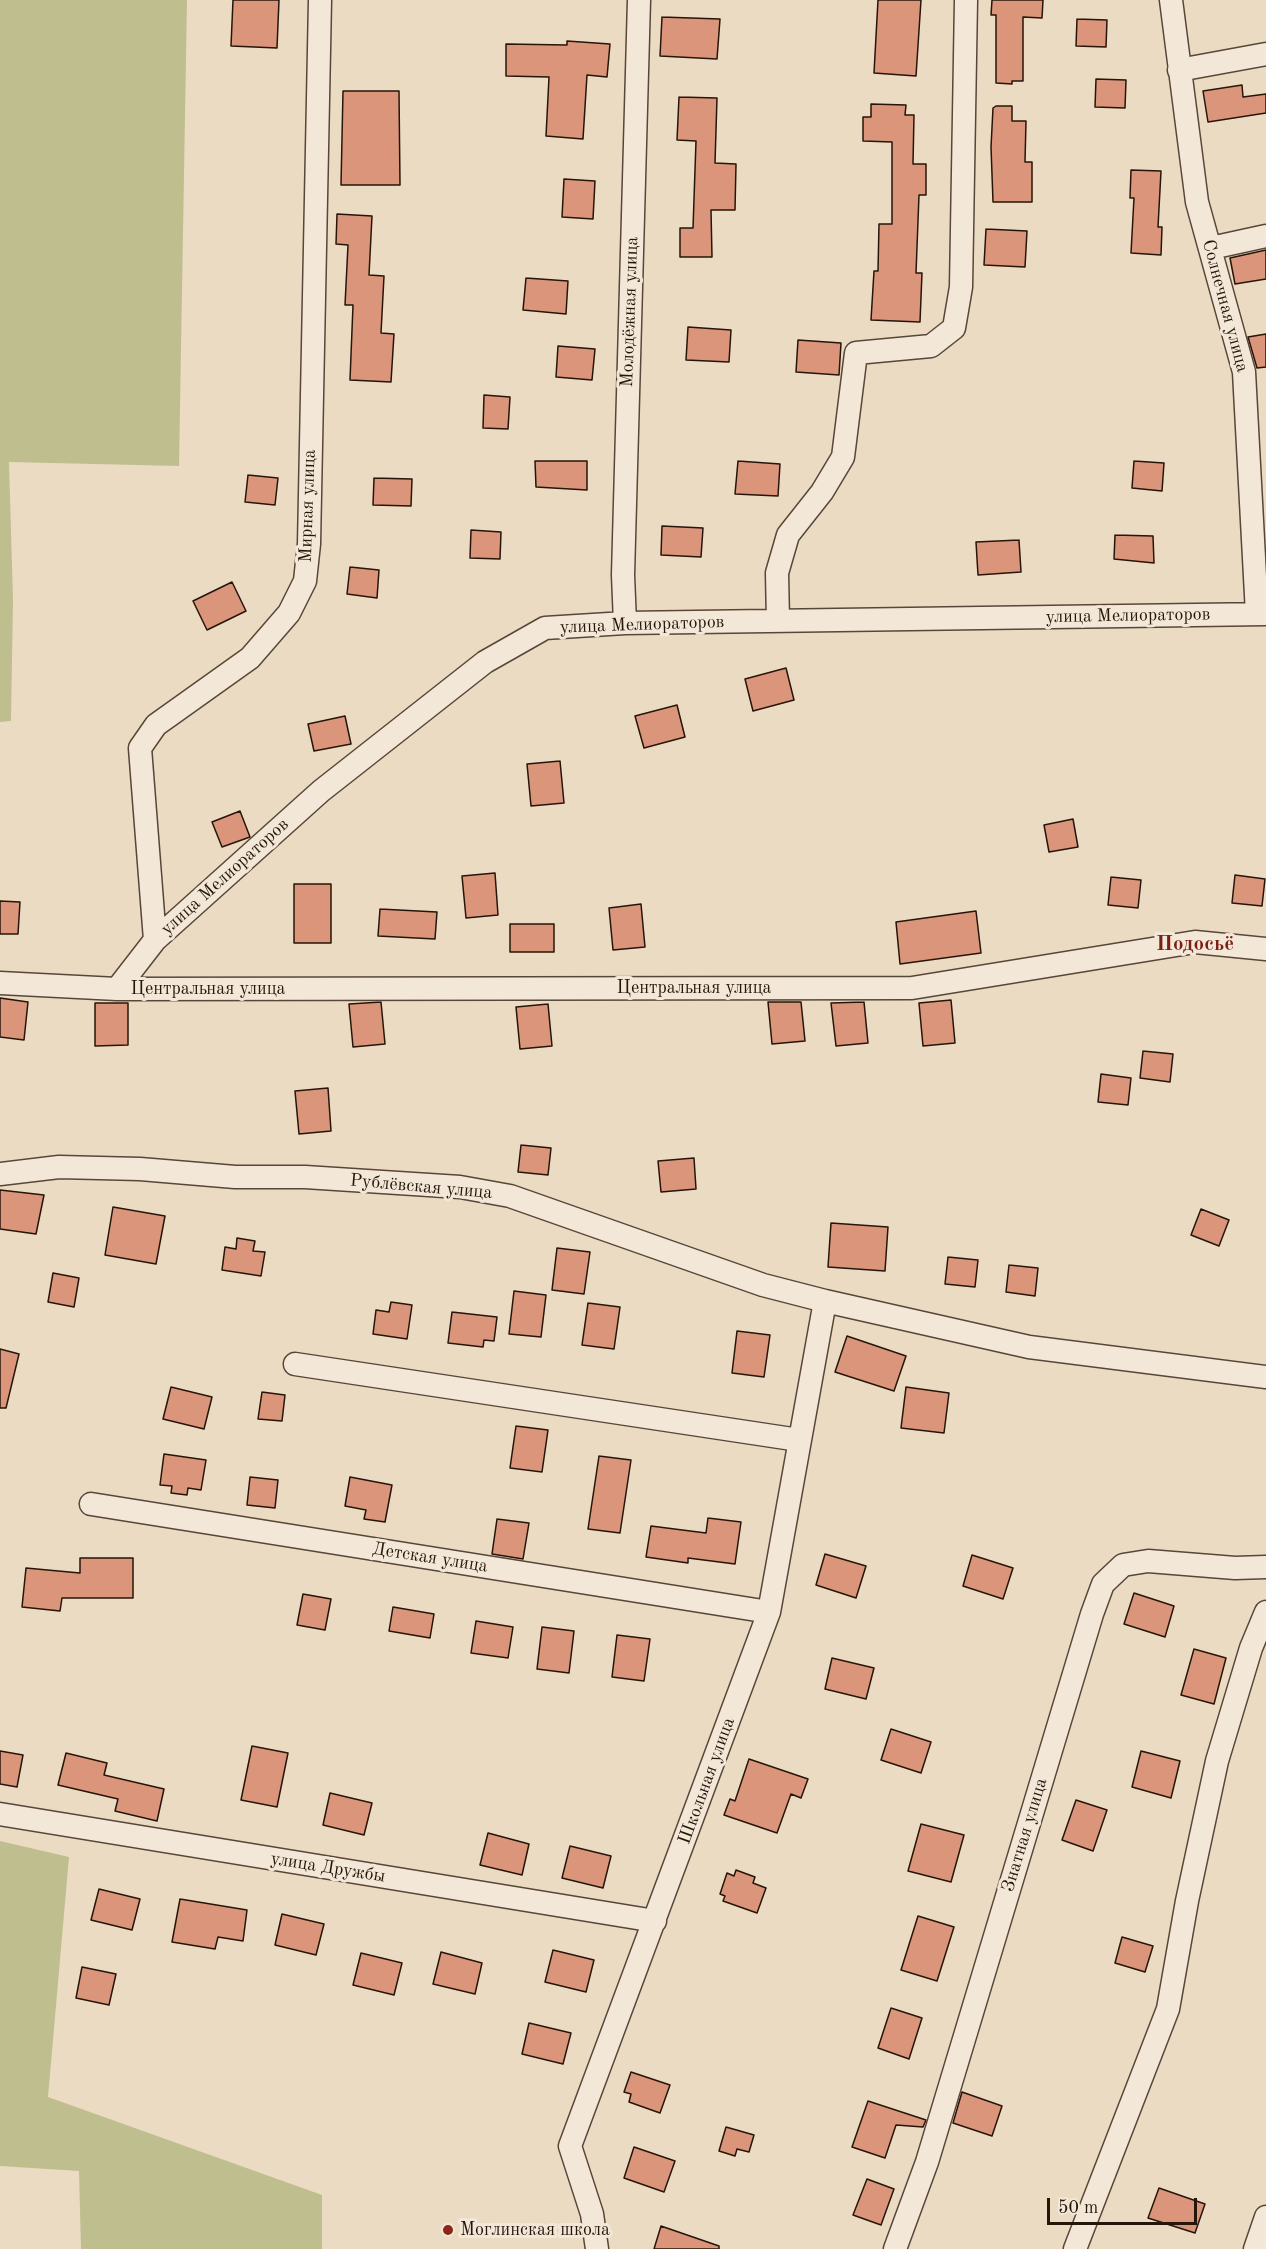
<!DOCTYPE html>
<meta charset="utf-8">
<style>
body{margin:0}
#map{position:relative;width:1266px;height:2249px;overflow:hidden;background:#ecdbc3;font-family:"Old Standard TT",serif}
canvas{display:block}
.scale{position:absolute;left:1047px;top:2198px;width:150px;height:27px;box-sizing:border-box;border:3px solid #261509;border-top:0;padding-left:8px;font-size:18px;line-height:21px;white-space:nowrap;color:#261509;-webkit-text-stroke:4px #f3e8d8;paint-order:stroke}
</style>
<div id="map">
<canvas width="1266" height="2249"></canvas>
<div class="scale">50 m</div>
</div>
<script>
const ctx = document.querySelector('canvas').getContext('2d');
ctx.lineJoin = 'round';
function paint(path, color) { ctx.fillStyle = color; ctx.fill(path, 'evenodd'); }
const toPath = rows => new Path2D(rows.map(r => 'M' + r).join(''));
function strokePath(path, color, width, dash) { ctx.strokeStyle = color; ctx.lineWidth = width; ctx.lineCap = dash ? 'butt' : 'round'; ctx.setLineDash(dash || []); ctx.stroke(path); }
function drawText(font, color, halo, rows, align = 'center') {
  ctx.font = font + ' "Old Standard TT",serif'; ctx.lineWidth = 6; ctx.setLineDash([]); ctx.textBaseline = 'middle'; ctx.strokeStyle = halo; ctx.fillStyle = color; for (const [text, x, y, turn = 0] of rows) {
    ctx.save(); ctx.translate(x, y); ctx.rotate((+turn || 0) * Math.PI / 180); ctx.textAlign = isNaN(turn) ? turn : align; if (halo) ctx.strokeText(text, 0, 0); ctx.fillText(text, 0, 0); ctx.restore();
  }
}
paint(toPath([
 [0,0,187,0,179,466,9,462,13,600,11,721,0,722],
 [0,1841,69,1857,48,2097,322,2195,322,2249,81,2249,79,2171,0,2166]
]), '#bfbe8e');
const building = toPath([
 [233,0,279,0,277,48,231,46,233,0],
 [878,0,921,0,916,76,874,73,878,0],
 [992,0,1043,0,1042,18,1023,17,1023,81,1012,81,1012,84,996,83,996,15,991,15,992,0],
 [662,17,720,19,717,59,660,56,662,17],
 [1077,19,1107,20,1106,47,1076,46,1077,19],
 [567,41,610,44,607,77,587,75,583,139,546,136,549,77,506,76,506,44,567,45,567,41],
 [1096,79,1126,80,1125,108,1095,107,1096,79],
 [1242,85,1243,97,1266,94,1266,113,1208,122,1203,91,1242,85],
 [343,91,399,91,400,185,341,185,343,91],
 [679,97,717,98,715,163,736,164,735,210,711,210,712,257,680,257,680,228,693,228,696,141,677,140,679,97],
 [871,104,906,105,905,115,914,115,913,164,926,164,926,195,919,195,916,273,922,273,920,322,871,320,874,271,878,271,879,224,892,224,892,142,863,141,863,117,871,117,871,104],
 [996,106,1012,106,1012,121,1026,121,1025,162,1032,162,1032,202,993,202,991,147,993,108,996,106],
 [1131,170,1161,171,1158,227,1162,227,1161,255,1131,253,1134,198,1130,198,1131,170],
 [564,179,595,181,593,219,562,217,564,179],
 [337,214,372,216,369,275,384,276,381,333,394,334,391,382,350,380,353,305,345,305,348,245,336,244,337,214],
 [986,229,1027,231,1025,267,984,265,986,229],
 [1266,250,1266,279,1235,284,1230,258,1266,250],
 [526,278,568,281,566,314,523,310,526,278],
 [688,327,731,330,729,362,686,360,688,327],
 [1266,334,1266,367,1257,368,1248,337,1266,334],
 [798,340,841,343,839,375,796,372,798,340],
 [558,346,595,349,592,380,556,377,558,346],
 [484,395,510,397,508,429,483,428,484,395],
 [535,461,587,461,587,490,536,487,535,461],
 [738,461,780,464,778,496,735,494,738,461],
 [1134,461,1164,463,1162,491,1132,488,1134,461],
 [248,475,278,478,275,505,245,502,248,475],
 [374,478,412,479,411,506,373,505,374,478],
 [662,526,703,528,701,557,661,555,662,526],
 [471,530,501,532,500,559,470,558,471,530],
 [1115,535,1153,536,1154,563,1114,559,1115,535],
 [1019,540,1021,572,978,575,976,542,1019,540],
 [350,567,379,570,377,598,347,594,350,567],
 [232,582,246,611,207,630,193,601,232,582],
 [786,668,794,700,753,711,745,679,786,668],
 [677,705,685,737,644,748,635,716,677,705],
 [345,716,351,744,314,751,308,724,345,716],
 [560,761,564,803,531,806,527,764,560,761],
 [240,811,250,837,222,847,212,822,240,811],
 [1073,819,1078,847,1049,852,1044,825,1073,819],
 [495,873,498,915,466,918,462,876,495,873],
 [1235,875,1265,879,1262,906,1232,903,1235,875],
 [1111,877,1141,880,1138,908,1108,905,1111,877],
 [294,884,331,884,331,943,294,943,294,884],
 [0,901,20,902,18,934,0,934,0,901],
 [641,904,645,947,613,950,609,908,641,904],
 [380,909,437,912,435,939,378,936,380,909],
 [976,911,981,953,900,964,896,922,976,911],
 [510,924,554,924,554,952,510,952,510,924],
 [0,998,28,1002,24,1040,0,1037,0,998],
 [951,1000,955,1043,923,1046,919,1003,951,1000],
 [381,1002,385,1044,353,1047,349,1004,381,1002],
 [768,1002,801,1002,805,1041,772,1044,768,1002],
 [864,1002,868,1043,836,1046,831,1003,864,1002],
 [95,1003,128,1003,128,1045,95,1046,95,1003],
 [548,1004,552,1046,520,1049,516,1007,548,1004],
 [1143,1051,1173,1054,1170,1082,1140,1078,1143,1051],
 [1101,1074,1131,1078,1128,1105,1098,1102,1101,1074],
 [328,1088,331,1131,299,1134,295,1091,328,1088],
 [521,1145,551,1148,548,1175,518,1172,521,1145],
 [694,1158,696,1189,661,1192,658,1161,694,1158],
 [0,1190,44,1195,36,1234,0,1229,0,1190],
 [113,1207,165,1216,156,1264,105,1255,113,1207],
 [1201,1209,1229,1220,1219,1246,1191,1235,1201,1209],
 [831,1223,888,1227,885,1271,828,1267,831,1223],
 [237,1238,255,1241,253,1251,265,1252,261,1276,222,1270,225,1247,236,1249,237,1238],
 [557,1248,590,1252,584,1294,552,1290,557,1248],
 [948,1257,978,1260,975,1287,945,1284,948,1257],
 [1009,1265,1038,1268,1035,1296,1006,1292,1009,1265],
 [53,1273,79,1278,74,1307,48,1302,53,1273],
 [514,1291,546,1295,541,1337,509,1334,514,1291],
 [391,1302,412,1305,407,1339,373,1334,376,1310,389,1312,391,1302],
 [588,1303,620,1307,614,1349,582,1345,588,1303],
 [452,1312,497,1317,494,1341,484,1340,483,1347,448,1343,452,1312],
 [737,1331,770,1335,764,1377,732,1373,737,1331],
 [847,1336,906,1356,894,1391,835,1372,847,1336],
 [0,1349,19,1354,6,1408,0,1408,0,1349],
 [171,1387,212,1397,204,1429,163,1419,171,1387],
 [906,1387,949,1393,944,1433,901,1428,906,1387],
 [262,1392,285,1395,282,1421,258,1419,262,1392],
 [516,1426,548,1430,542,1472,510,1468,516,1426],
 [164,1454,206,1460,201,1490,188,1488,187,1495,171,1493,172,1486,160,1485,164,1454],
 [599,1456,631,1460,620,1533,588,1529,599,1456],
 [250,1477,278,1480,275,1508,247,1505,250,1477],
 [350,1477,392,1485,385,1522,364,1519,366,1510,345,1506,350,1477],
 [708,1518,741,1522,735,1564,688,1558,688,1563,646,1557,651,1526,706,1533,708,1518],
 [497,1519,529,1523,523,1559,492,1554,497,1519],
 [825,1554,866,1566,856,1598,816,1585,825,1554],
 [972,1555,1013,1568,1003,1599,963,1586,972,1555],
 [80,1558,133,1558,133,1598,62,1598,60,1611,22,1607,26,1568,80,1573,80,1558],
 [1134,1593,1174,1606,1165,1637,1124,1624,1134,1593],
 [303,1594,331,1599,325,1630,297,1625,303,1594],
 [393,1607,434,1614,430,1638,389,1631,393,1607],
 [476,1621,513,1627,508,1658,471,1653,476,1621],
 [542,1627,574,1631,569,1673,537,1669,542,1627],
 [617,1635,650,1639,644,1681,612,1677,617,1635],
 [1194,1649,1226,1658,1214,1704,1181,1695,1194,1649],
 [832,1658,874,1668,866,1699,825,1689,832,1658],
 [891,1729,931,1742,921,1773,881,1760,891,1729],
 [252,1746,288,1753,277,1807,241,1800,252,1746],
 [0,1751,23,1755,17,1787,0,1784,0,1751],
 [1141,1751,1180,1761,1171,1798,1132,1787,1141,1751],
 [66,1753,107,1763,104,1775,164,1789,157,1821,115,1811,118,1799,58,1785,66,1753],
 [749,1759,808,1779,801,1798,791,1794,777,1833,724,1815,730,1799,735,1801,749,1759],
 [330,1793,372,1803,364,1835,323,1825,330,1793],
 [1076,1800,1107,1810,1093,1851,1062,1840,1076,1800],
 [921,1824,964,1835,951,1882,908,1871,921,1824],
 [488,1833,529,1844,522,1875,480,1865,488,1833],
 [570,1846,611,1856,603,1888,562,1878,570,1846],
 [736,1870,755,1877,753,1883,766,1888,757,1913,723,1901,725,1896,720,1894,727,1873,734,1876,736,1870],
 [99,1889,140,1899,132,1930,91,1920,99,1889],
 [180,1899,247,1910,243,1941,218,1937,215,1949,172,1942,180,1899],
 [282,1914,324,1924,316,1955,275,1945,282,1914],
 [918,1916,954,1927,937,1981,901,1970,918,1916],
 [1122,1937,1153,1946,1145,1972,1115,1963,1122,1937],
 [553,1950,594,1960,586,1992,545,1982,553,1950],
 [441,1952,482,1963,475,1994,433,1984,441,1952],
 [361,1953,402,1963,394,1995,353,1985,361,1953],
 [82,1967,116,1974,109,2005,76,1998,82,1967],
 [891,2008,922,2018,909,2059,878,2048,891,2008],
 [529,2023,571,2033,563,2064,522,2054,529,2023],
 [631,2072,670,2085,660,2113,629,2102,631,2094,624,2092,631,2072],
 [962,2092,1002,2106,992,2136,953,2123,962,2092],
 [868,2101,926,2120,923,2127,896,2125,885,2158,852,2147,868,2101],
 [726,2127,754,2135,749,2152,737,2149,735,2156,719,2151,726,2127],
 [634,2147,675,2161,664,2192,624,2178,634,2147],
 [867,2179,894,2189,881,2225,853,2215,867,2179],
 [1159,2188,1205,2204,1195,2233,1148,2218,1159,2188],
 [661,2226,719,2246,719,2249,654,2249,661,2226]
]);
paint(building, '#da957b');
strokePath(building, '#261509', 1.5);
const minor = toPath([
 [1171,0,1197,202,1244,372,1257,614],
 [1179,70,1266,54],
 [1211,248,1266,236],
 [778,621,777,573,788,535,822,492,843,457,856,353,931,346,954,328,961,287,966,0],
 [625,623,623,575,639,0],
 [155,940,140,748,156,725,250,658,289,613,305,581,309,544,320,0],
 [0,983,117,989,912,988,1195,942,1266,949],
 [117,989,155,940,321,791,485,662,545,628,625,623,1266,614],
 [0,1174,59,1167,140,1169,235,1177,305,1177,460,1187,510,1196,763,1285,825,1301,1029,1347,1266,1377],
 [295,1364,799,1440],
 [91,1504,769,1612],
 [0,1814,655,1921],
 [597,2249,592,2214,570,2146,769,1612,825,1301],
 [895,2249,927,2162,1092,1614,1103,1584,1123,1565,1148,1561,1235,1568,1266,1567],
 [1075,2249,1168,2009,1187,1901,1217,1761,1251,1648,1266,1612],
 [1255,2249,1266,2217]
]);
strokePath(minor, '#584638', 25);
strokePath(minor, '#f3e8d8', 22);
for (const [x, y, r, color] of [
 [448,2230,6,"#8f2418"]
]) { const dot = new Path2D(); dot.arc(x, y, r, 0, 2 * Math.PI); ctx.fillStyle = color; ctx.fill(dot); strokePath(dot, '#f3e8d8', 2); }
drawText('18px', '#261509', '#f3e8d8', [
 ["Солнечная улица",1225,306,75],
 ["Молодёжная улица",630,312,-88],
 ["Мирная улица",308,506,-88],
 ["улица Мелиораторов",1128,616,-1],
 ["улица Мелиораторов",642,625,-2],
 ["улица Мелиораторов",225,877,-42],
 ["Центральная улица",694,988],
 ["Центральная улица",208,989],
 ["Рублёвская улица",421,1187,5],
 ["Детская улица",430,1558,9],
 ["Школьная улица",707,1781,-70],
 ["Знатная улица",1025,1835,-73],
 ["улица Дружбы",328,1868,9]
]);
drawText('18px', '#261509', '#f3e8d8', [
 ["Моглинская школа",460,2230]
], 'left');
drawText('bold 21px', '#7a1f14', '#f3e8d8', [
 ["Подосьё",1195,944]
]);
</script>
